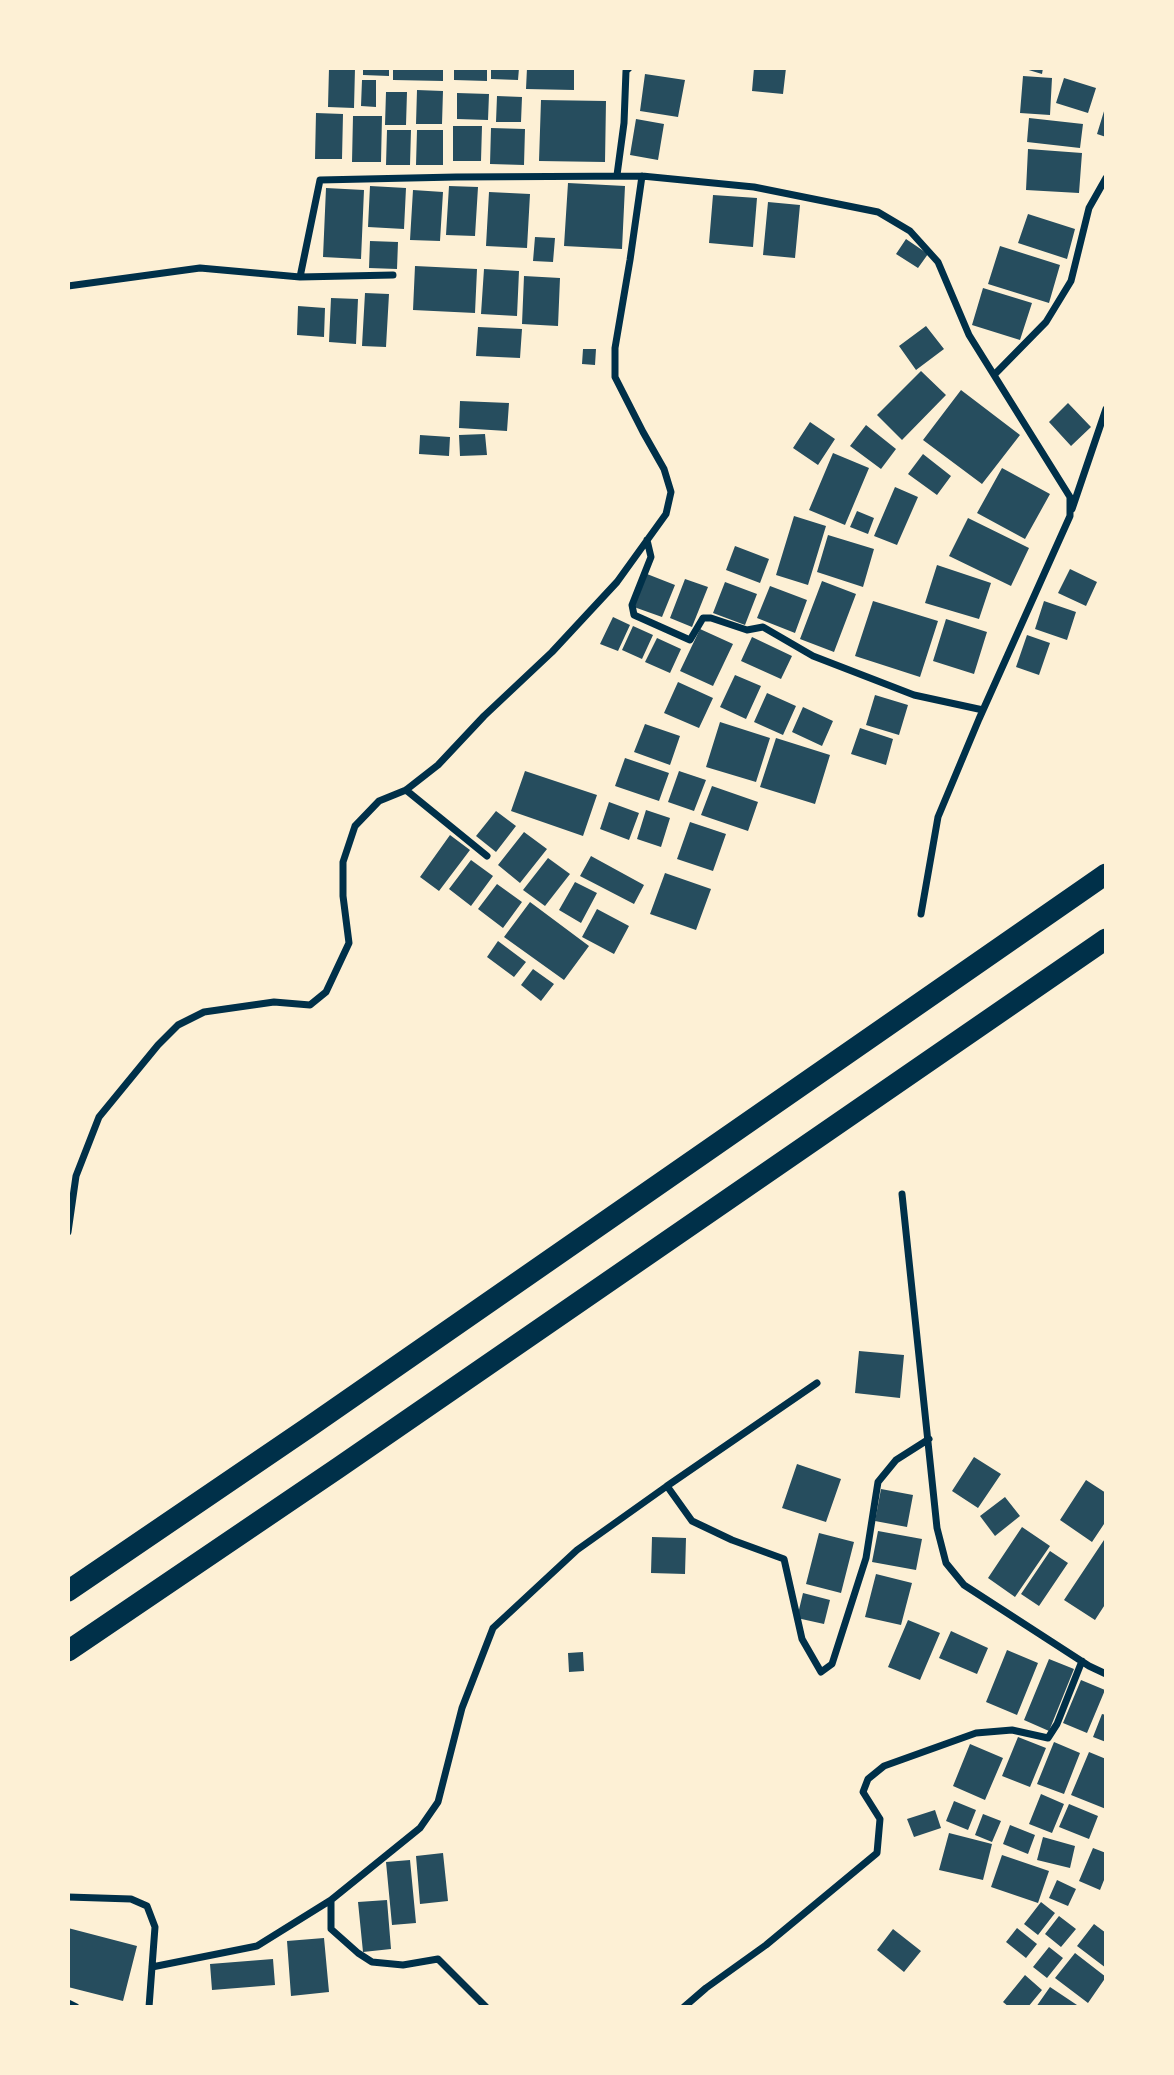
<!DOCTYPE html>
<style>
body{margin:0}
#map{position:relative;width:1174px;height:2075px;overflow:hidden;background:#fdf0d5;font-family:"Asap Condensed",sans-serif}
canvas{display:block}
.frame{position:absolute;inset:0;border:70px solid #fdf0d5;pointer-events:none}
</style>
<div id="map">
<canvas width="1174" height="2075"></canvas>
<div class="frame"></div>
</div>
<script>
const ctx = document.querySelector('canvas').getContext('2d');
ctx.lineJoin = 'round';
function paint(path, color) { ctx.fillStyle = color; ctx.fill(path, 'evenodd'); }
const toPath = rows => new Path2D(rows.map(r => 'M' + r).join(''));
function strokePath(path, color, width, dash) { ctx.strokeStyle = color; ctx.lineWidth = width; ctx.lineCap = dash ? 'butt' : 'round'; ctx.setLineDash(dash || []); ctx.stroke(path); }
paint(toPath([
 [329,68,355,68,354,108,328,107],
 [363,68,389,68,389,76,363,75],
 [393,68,443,68,443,81,393,80],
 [454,68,487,68,487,81,454,80],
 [491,68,519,68,518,80,491,79],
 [527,68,574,68,574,90,526,89],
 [754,68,786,68,783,94,752,91],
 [1022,68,1043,68,1042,74],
 [645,74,685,80,678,117,640,111],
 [1023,76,1052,78,1050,115,1020,113],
 [1064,78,1096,88,1088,113,1056,103],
 [362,80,376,80,376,107,361,106],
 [417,90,443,91,442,124,416,124],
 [386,92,407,92,406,125,385,125],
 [457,93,489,94,488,120,457,119],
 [497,96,522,97,521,122,496,122],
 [541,100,606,101,605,162,539,161],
 [1105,108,1106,108,1106,137,1097,134],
 [316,113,343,114,342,159,315,159],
 [353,116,382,116,381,162,352,162],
 [1029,118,1083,124,1080,148,1027,142],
 [636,119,664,124,658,160,630,155],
 [453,126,482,126,481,161,453,161],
 [491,128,525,129,524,165,490,164],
 [387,130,411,130,410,165,386,165],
 [417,130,443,130,443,165,416,165],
 [1028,149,1082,153,1079,193,1026,190],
 [568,183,625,186,622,249,564,246],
 [370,186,406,188,404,229,368,227],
 [449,186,478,187,475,236,446,235],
 [326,188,364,190,361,259,323,257],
 [413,190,443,192,440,241,410,240],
 [489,192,530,194,527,248,486,246],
 [713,195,757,198,753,247,709,243],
 [768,202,800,205,795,258,763,255],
 [1028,214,1075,229,1067,259,1018,243],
 [535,237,555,238,553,262,533,261],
 [906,239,928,254,918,268,896,254],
 [370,241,398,242,397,269,369,268],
 [1000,246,1060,265,1049,303,988,284],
 [415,266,477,269,475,313,413,310],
 [484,269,519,271,517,316,481,314],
 [524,276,560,278,558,326,522,324],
 [983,288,1032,303,1020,340,972,325],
 [365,293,389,294,386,347,362,346],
 [331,298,358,299,356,344,329,342],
 [298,306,325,308,324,337,297,335],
 [926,326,944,349,916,370,899,346],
 [478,327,522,329,520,358,476,356],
 [583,349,596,349,595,365,582,364],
 [921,371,946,395,902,440,877,415],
 [961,390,1020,435,982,484,923,440],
 [460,401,509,403,507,431,459,428],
 [1068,403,1091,427,1071,446,1049,422],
 [810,422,835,439,818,465,793,448],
 [866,425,896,449,881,469,850,446],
 [485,434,487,455,460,456,459,435],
 [420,435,450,437,449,456,419,454],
 [833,453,869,468,845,525,809,510],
 [923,454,951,476,937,495,908,474],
 [1002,468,1050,494,1025,539,977,513],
 [895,487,918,497,897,545,874,536],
 [857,511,874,518,868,534,850,527],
 [794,516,826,526,808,585,776,575],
 [968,518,1029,548,1011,586,949,556],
 [828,535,874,549,863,587,817,572],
 [735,546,769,559,760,583,726,570],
 [937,565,991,583,979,619,925,603],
 [1070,569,1097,582,1086,606,1058,593],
 [647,574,675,585,662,617,634,607],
 [685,579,708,587,692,627,670,618],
 [822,581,856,594,834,652,800,639],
 [725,582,757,594,745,625,713,613],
 [770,586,807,600,795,633,757,618],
 [873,601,938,621,920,677,855,656],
 [1044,601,1076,612,1067,640,1035,629],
 [613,617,630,625,618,651,600,644],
 [946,619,987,632,974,674,933,661],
 [633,626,653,635,642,659,622,650],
 [700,629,733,644,713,686,680,671],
 [1027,635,1050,643,1039,675,1016,667],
 [752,637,792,656,781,679,741,661],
 [657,638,681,649,670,673,645,662],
 [735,675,761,686,746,719,720,707],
 [678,682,713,698,699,728,664,713],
 [767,693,796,706,783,735,754,722],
 [875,695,908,705,899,735,866,725],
 [803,707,833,721,822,746,792,732],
 [720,722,770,738,756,782,706,767],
 [645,724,680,736,670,765,634,752],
 [860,728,893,739,886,765,851,754],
 [776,738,830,755,815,804,760,787],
 [625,758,669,773,659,801,615,786],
 [525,771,597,795,583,836,511,811],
 [679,771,706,780,694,811,668,802],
 [712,786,758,802,748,831,701,815],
 [609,802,639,813,629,840,600,829],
 [646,810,670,818,661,847,637,839],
 [496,811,516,826,496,852,476,836],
 [690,822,726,834,713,871,677,859],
 [524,832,547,849,520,883,498,865],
 [450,835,470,850,439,891,420,877],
 [591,856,644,885,634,904,580,876],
 [548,858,570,874,545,906,523,890],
 [471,860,493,876,471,906,449,889],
 [665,873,711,889,696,930,650,914],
 [575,882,597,893,581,923,559,910],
 [497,884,522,902,503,928,478,909],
 [530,902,589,946,564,980,504,937],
 [597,909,629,926,614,954,582,937],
 [498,941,526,962,514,977,487,957],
 [533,969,554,984,541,1001,521,985],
 [859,1351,904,1355,900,1398,855,1393],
 [974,1457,1001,1474,978,1508,952,1491],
 [797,1464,841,1479,826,1522,782,1508],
 [1086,1480,1106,1493,1106,1521,1092,1542,1060,1520],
 [881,1489,913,1495,907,1527,875,1521],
 [1005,1497,1020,1516,995,1536,980,1516],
 [1022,1527,1050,1546,1015,1597,988,1578],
 [878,1531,922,1539,916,1570,872,1562],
 [819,1533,854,1542,841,1593,806,1584],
 [652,1537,686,1538,685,1574,651,1573],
 [1106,1537,1106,1603,1095,1620,1064,1600],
 [1050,1551,1068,1563,1039,1606,1021,1594],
 [876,1574,912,1583,901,1625,865,1617],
 [803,1593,830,1600,824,1624,797,1618],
 [908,1620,940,1633,920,1680,888,1667],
 [951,1631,988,1648,977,1674,939,1658],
 [1007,1650,1038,1663,1017,1715,986,1702],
 [583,1652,584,1671,569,1672,568,1653],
 [1049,1659,1074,1669,1049,1731,1024,1720],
 [1081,1680,1105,1690,1087,1733,1063,1723],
 [1102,1714,1106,1715,1106,1742,1093,1737],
 [1018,1737,1046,1748,1030,1787,1002,1776],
 [1054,1742,1080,1753,1064,1794,1037,1784],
 [970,1744,1003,1758,985,1800,953,1786],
 [1089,1752,1106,1759,1106,1809,1071,1795],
 [1041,1794,1064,1804,1052,1833,1029,1824],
 [954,1801,976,1810,968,1830,946,1821],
 [1069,1804,1098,1816,1089,1839,1059,1827],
 [935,1810,941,1828,914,1837,907,1819],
 [983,1814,1001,1821,992,1842,975,1835],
 [1010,1825,1035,1835,1028,1854,1003,1844],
 [949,1833,992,1844,983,1880,939,1870],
 [1043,1837,1075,1846,1070,1868,1037,1860],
 [1093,1848,1106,1853,1106,1875,1100,1890,1079,1881],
 [443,1853,448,1901,420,1904,416,1856],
 [1002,1855,1049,1871,1038,1903,991,1887],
 [410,1860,416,1923,392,1925,386,1862],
 [1057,1880,1076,1889,1068,1906,1049,1898],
 [387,1900,391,1949,363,1952,358,1902],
 [1041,1902,1055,1913,1038,1935,1024,1924],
 [1059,1916,1076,1929,1061,1947,1045,1934],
 [1094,1924,1106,1933,1106,1968,1077,1946],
 [68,1928,137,1946,123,2001,68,1987],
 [1017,1928,1037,1944,1026,1958,1006,1942],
 [893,1929,921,1951,904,1972,877,1950],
 [324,1938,329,1992,291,1996,287,1941],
 [1049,1947,1063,1958,1047,1978,1033,1967],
 [1075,1953,1106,1977,1088,2003,1055,1978],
 [273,1959,275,1985,212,1990,210,1964],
 [1025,1975,1042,1990,1028,2007,1009,2007,1003,2002],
 [1050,1987,1080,2007,1036,2007]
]), '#264d5e');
strokePath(toPath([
 [617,175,624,123,626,71,629,68],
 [300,277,320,180,456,177,642,176,754,187,878,212,910,231,938,262,969,335,1070,497,1070,516,979,719,938,817,921,914],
 [68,286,200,268,300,277,393,275],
 [995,374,1046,322,1071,281,1089,208,1106,178],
 [1072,509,1106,409],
 [647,540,651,557,632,605,634,615,690,640,703,618,711,618,747,630,763,627,813,656,914,695,983,710],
 [406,790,487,856],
 [902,1194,937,1528,946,1563,964,1585,1089,1666,1106,1674],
 [68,1232,76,1176,99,1117,158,1045,178,1025,204,1012,274,1002,310,1005,326,992,349,943,343,896,343,862,355,826,379,801,406,790,438,765,484,716,552,652,617,582,666,514,671,492,664,469,643,432,615,377,615,348,630,260,642,176],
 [667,1486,817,1383],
 [68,1897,131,1899,147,1906,155,1927,149,2007],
 [331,1900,331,1929,358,1953,372,1962,403,1965,438,1959,486,2007],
 [152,1967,257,1946,331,1900,420,1828,438,1802,462,1708,493,1628,577,1550,667,1486,692,1521,732,1540,784,1559,802,1639,821,1672,832,1664,866,1558,878,1482,896,1460,929,1439],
 [68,2003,76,2007],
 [684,2007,706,1988,766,1945,877,1853,880,1819,863,1792,868,1779,884,1766,976,1733,1012,1730,1048,1738,1057,1724,1082,1661]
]), '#003049', 7);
strokePath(toPath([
 [68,1591,309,1427,1106,874],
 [68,1651,338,1468,1106,939]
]), '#003049', 21);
</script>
